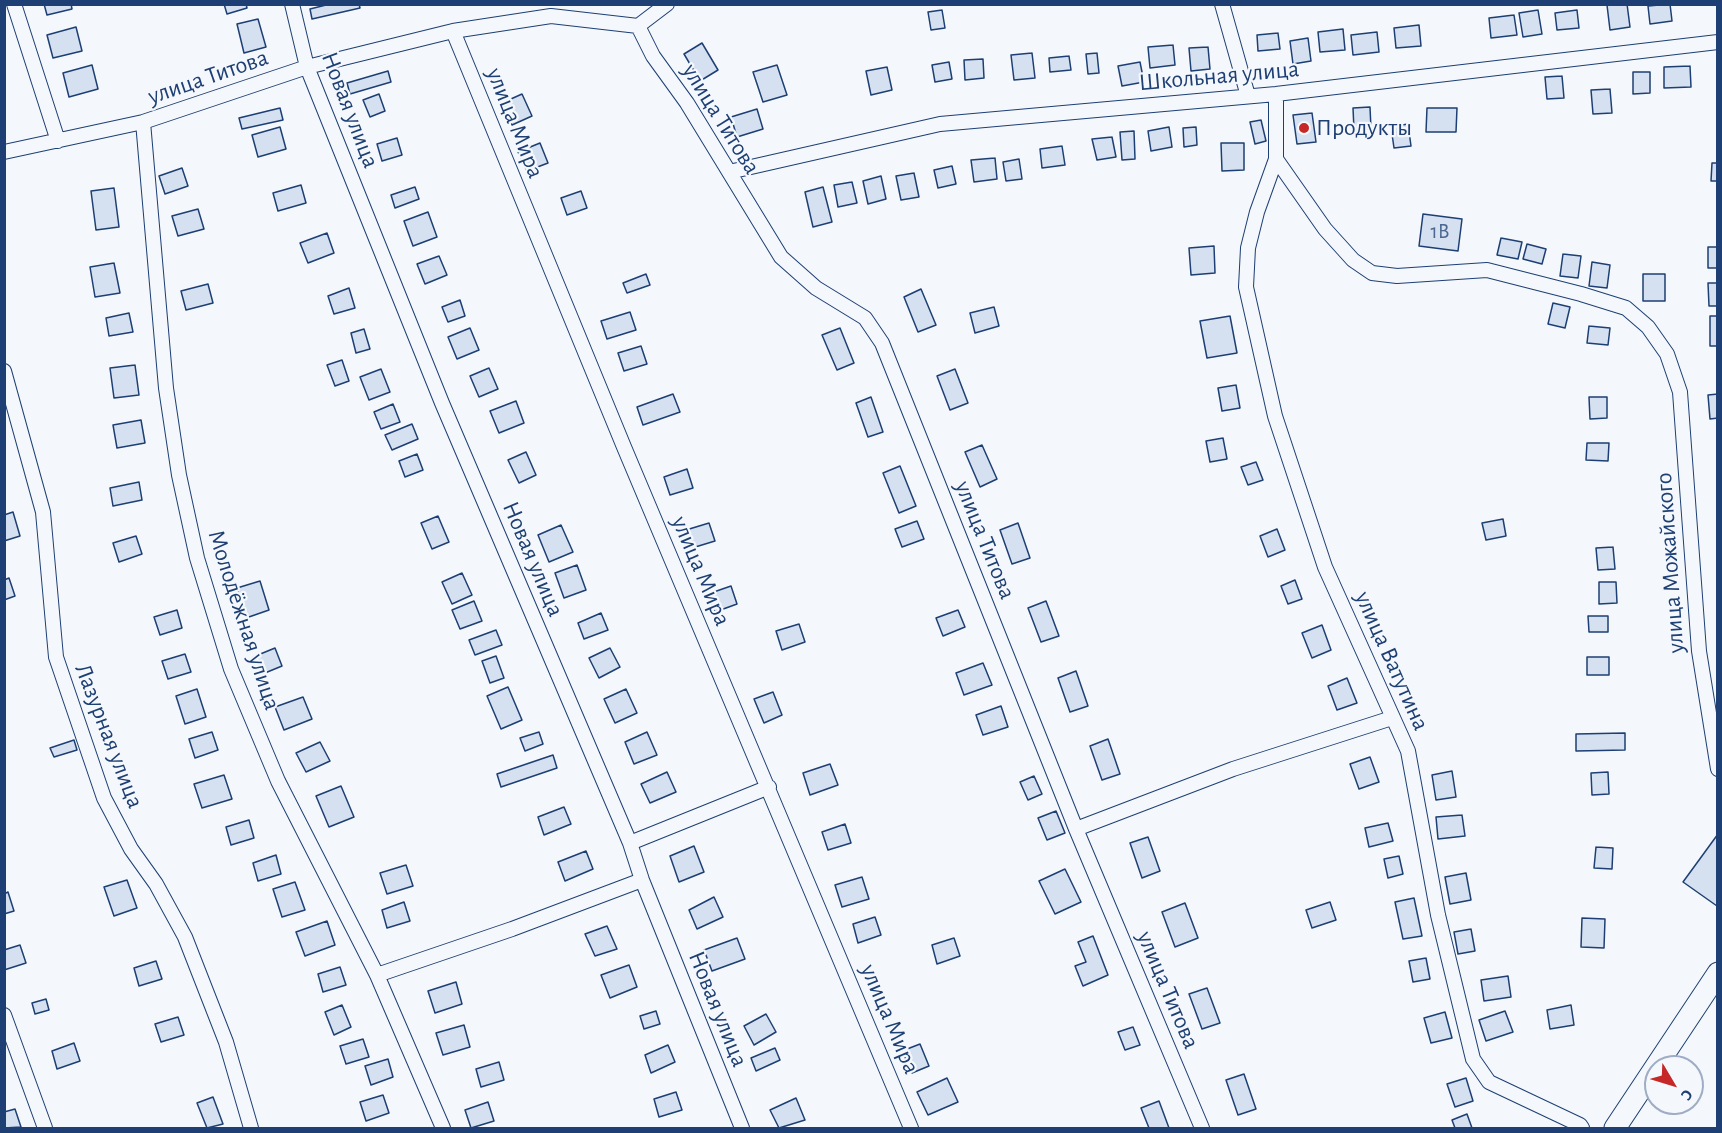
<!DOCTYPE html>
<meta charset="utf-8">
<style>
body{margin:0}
#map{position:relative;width:1722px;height:1133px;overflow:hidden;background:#f4f7fb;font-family:"Alegreya Sans",sans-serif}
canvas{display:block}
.frame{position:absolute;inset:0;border:6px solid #1d3f73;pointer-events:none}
.north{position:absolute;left:1644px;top:1055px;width:60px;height:60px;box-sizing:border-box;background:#f4f7fb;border:2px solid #9eadc5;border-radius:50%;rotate:128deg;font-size:16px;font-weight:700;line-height:24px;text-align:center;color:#1d3f73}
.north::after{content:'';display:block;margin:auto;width:21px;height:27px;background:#c62828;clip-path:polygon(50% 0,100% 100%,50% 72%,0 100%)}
</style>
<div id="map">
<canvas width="1722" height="1133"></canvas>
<div class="frame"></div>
<div class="north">С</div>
</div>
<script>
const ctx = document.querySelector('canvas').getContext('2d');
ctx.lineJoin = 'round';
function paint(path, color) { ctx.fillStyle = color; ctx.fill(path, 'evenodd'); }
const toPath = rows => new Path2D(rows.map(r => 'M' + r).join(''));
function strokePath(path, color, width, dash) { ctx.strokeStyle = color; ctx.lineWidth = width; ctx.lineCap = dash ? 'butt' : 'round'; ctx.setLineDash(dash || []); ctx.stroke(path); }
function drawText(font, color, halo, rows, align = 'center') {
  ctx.font = font + ' "Alegreya Sans",sans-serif'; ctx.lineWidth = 4.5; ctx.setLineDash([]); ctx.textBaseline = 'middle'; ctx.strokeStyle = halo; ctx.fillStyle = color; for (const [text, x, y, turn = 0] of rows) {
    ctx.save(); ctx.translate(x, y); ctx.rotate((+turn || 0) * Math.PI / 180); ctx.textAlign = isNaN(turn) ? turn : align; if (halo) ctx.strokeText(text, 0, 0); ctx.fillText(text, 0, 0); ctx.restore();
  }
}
const building = toPath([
 [44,4,71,4,72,9,47,15,44,4],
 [224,4,246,4,247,8,227,14,224,4],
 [330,4,359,4,360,8,312,19,310,9,330,4],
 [1627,4,1630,27,1610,30,1607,5,1627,4],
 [1670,4,1672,21,1650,24,1648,6,1670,4],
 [942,10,945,28,931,30,928,12,942,10],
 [1538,10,1542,34,1523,37,1519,13,1538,10],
 [1577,10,1579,28,1557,30,1555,13,1577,10],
 [1514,15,1517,35,1491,38,1489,18,1514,15],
 [258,19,266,47,244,53,237,24,258,19],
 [1419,25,1421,46,1396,48,1394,28,1419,25],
 [76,27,82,51,53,58,47,35,76,27],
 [1343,29,1345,50,1320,52,1318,32,1343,29],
 [1377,32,1379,52,1353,55,1351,35,1377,32],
 [1278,33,1280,49,1258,51,1257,35,1278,33],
 [1308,38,1311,61,1293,64,1290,41,1308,38],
 [702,43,718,70,700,81,684,54,702,43],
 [1173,45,1175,65,1150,68,1148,47,1173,45],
 [1208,47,1210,69,1191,71,1189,48,1208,47],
 [1032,53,1035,78,1014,80,1011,55,1032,53],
 [1097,53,1099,73,1088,74,1086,54,1097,53],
 [1069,56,1071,70,1050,72,1049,58,1069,56],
 [983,59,984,78,965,80,964,60,983,59],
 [949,62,952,79,935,82,932,65,949,62],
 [1140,62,1144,82,1122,86,1118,66,1140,62],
 [92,65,98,89,69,97,63,73,92,65],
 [777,65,787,95,763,102,753,72,777,65],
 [1690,66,1691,87,1664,88,1664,67,1690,66],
 [887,67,892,90,871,95,866,71,887,67],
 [388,71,391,82,350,94,347,83,388,71],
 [1633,72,1650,72,1650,93,1633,94,1633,72],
 [1562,76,1564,98,1547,99,1545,77,1562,76],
 [1610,89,1612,113,1593,114,1591,90,1610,89],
 [379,94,385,111,370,117,363,100,379,94],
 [522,94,532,116,512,125,502,103,522,94],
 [1370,107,1371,129,1354,130,1353,108,1370,107],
 [280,108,283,120,242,129,239,118,280,108],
 [1427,108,1457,108,1456,132,1426,132,1427,108],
 [757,109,763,129,737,137,731,117,757,109],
 [1312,113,1316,142,1297,144,1293,115,1312,113],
 [1261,120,1266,141,1255,144,1250,122,1261,120],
 [1408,124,1411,146,1394,148,1391,127,1408,124],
 [280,127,286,149,258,157,252,135,280,127],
 [1169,127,1172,147,1151,151,1148,131,1169,127],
 [1196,127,1197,145,1184,147,1183,128,1196,127],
 [1134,131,1135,159,1122,160,1120,132,1134,131],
 [1112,137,1116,157,1097,160,1092,139,1112,137],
 [397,138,402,155,382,161,377,144,397,138],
 [540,143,548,163,527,171,518,152,540,143],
 [1221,143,1244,143,1244,170,1222,171,1221,143],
 [1062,146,1065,165,1042,168,1040,149,1062,146],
 [995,158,997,179,974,182,971,160,995,158],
 [1019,159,1022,179,1006,181,1003,162,1019,159],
 [1712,163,1718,163,1718,181,1711,181,1712,163],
 [952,166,956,184,938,188,934,170,952,166],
 [182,168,188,186,165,194,159,176,182,168],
 [914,173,919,197,901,200,896,176,914,173],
 [881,176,886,199,868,204,863,181,881,176],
 [852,182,857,203,838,207,834,185,852,182],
 [301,185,306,203,278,211,273,193,301,185],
 [415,187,419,199,395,208,391,195,415,187],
 [823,187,832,222,813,227,805,192,823,187],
 [114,188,119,227,96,230,91,191,114,188],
 [581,191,587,208,567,215,561,198,581,191],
 [198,209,204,229,178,236,172,216,198,209],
 [428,212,437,237,413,246,404,221,428,212],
 [1423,214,1462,219,1458,251,1419,246,1423,214],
 [327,233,334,253,308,263,300,243,327,233],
 [1501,238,1522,242,1518,259,1497,255,1501,238],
 [1527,244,1546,249,1542,264,1523,259,1527,244],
 [1214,246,1215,273,1191,275,1189,248,1214,246],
 [1708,247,1718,247,1718,268,1708,268,1708,247],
 [1563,254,1581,256,1578,278,1560,276,1563,254],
 [439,256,447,275,425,284,417,264,439,256],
 [1592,262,1610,265,1607,288,1589,286,1592,262],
 [114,263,120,293,95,297,90,267,114,263],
 [646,274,650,285,627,293,623,283,646,274],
 [1643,274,1665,274,1665,301,1643,301,1643,274],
 [1708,283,1718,283,1718,306,1709,306,1708,283],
 [208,284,213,303,186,310,181,291,208,284],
 [349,288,355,308,334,314,328,296,349,288],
 [921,289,936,325,918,332,904,297,921,289],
 [460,300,465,316,448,322,442,307,460,300],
 [1553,303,1570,307,1565,328,1548,324,1553,303],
 [994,307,999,326,975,333,970,313,994,307],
 [630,312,636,330,607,339,601,321,630,312],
 [129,313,133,332,109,336,106,318,129,313],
 [1230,316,1237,353,1207,358,1200,321,1230,316],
 [1710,316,1718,316,1718,346,1710,346,1710,316],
 [1589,326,1610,328,1608,345,1587,343,1589,326],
 [470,328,479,350,457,359,448,337,470,328],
 [840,328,854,363,837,370,822,335,840,328],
 [364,329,370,349,356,353,351,333,364,329],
 [641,346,647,364,624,371,618,353,641,346],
 [342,360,349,381,335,386,327,365,342,360],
 [135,365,139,395,114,398,110,368,135,365],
 [489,368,498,389,479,397,470,376,489,368],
 [381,369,390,392,369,400,360,377,381,369],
 [955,369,968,403,950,410,937,376,955,369],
 [1236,385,1240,408,1222,411,1218,388,1236,385],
 [673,394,680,412,643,425,637,407,673,394],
 [1718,394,1718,418,1710,419,1708,395,1718,394],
 [871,397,883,432,868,437,856,403,871,397],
 [1589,397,1607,397,1607,418,1590,419,1589,397],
 [516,401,524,423,499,433,490,411,516,401],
 [393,404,400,422,381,429,374,412,393,404],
 [141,420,145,443,117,448,113,425,141,420],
 [412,424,418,439,392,450,385,435,412,424],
 [1223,438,1227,459,1210,462,1206,441,1223,438],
 [1587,443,1609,443,1608,461,1586,460,1587,443],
 [982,445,997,479,980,487,965,452,982,445],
 [526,452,536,475,519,483,508,460,526,452],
 [417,454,423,470,405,477,399,461,417,454],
 [1256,462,1263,480,1248,485,1241,467,1256,462],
 [900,466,916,506,899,513,883,473,900,466],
 [687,469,693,488,670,495,664,477,687,469],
 [139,482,142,500,113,506,110,488,139,482],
 [13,512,20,536,4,541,4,515,13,512],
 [438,516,449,542,432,549,421,523,438,516],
 [1503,519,1506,536,1486,540,1482,523,1503,519],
 [917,521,924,539,902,547,895,529,917,521],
 [709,523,715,541,692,548,686,530,709,523],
 [1018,523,1030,558,1012,564,1000,530,1018,523],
 [561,525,573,552,549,562,538,535,561,525],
 [1277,529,1285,550,1268,557,1260,536,1277,529],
 [136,536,142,554,119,562,113,543,136,536],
 [1613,547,1615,569,1598,570,1596,548,1613,547],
 [577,565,586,590,564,598,555,573,577,565],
 [462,573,472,595,452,604,442,582,462,573],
 [9,578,15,596,4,600,4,580,9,578],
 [1295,580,1302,599,1288,604,1281,586,1295,580],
 [260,581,269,610,246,618,237,588,260,581],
 [1599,582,1616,582,1617,603,1599,604,1599,582],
 [731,586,737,604,715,612,708,594,731,586],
 [474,601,482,621,460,629,452,610,474,601],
 [1046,601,1059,636,1041,642,1028,608,1046,601],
 [177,610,182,628,160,635,154,617,177,610],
 [958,610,965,627,943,636,936,618,958,610],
 [601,613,608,630,584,639,578,623,601,613],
 [1588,616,1608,616,1608,632,1589,632,1588,616],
 [799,624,805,642,782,650,776,631,799,624],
 [1322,625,1331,650,1312,658,1302,633,1322,625],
 [496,630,502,645,475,655,469,640,496,630],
 [275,648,282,666,260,675,253,657,275,648],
 [610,648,620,667,599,678,589,658,610,648],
 [185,654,191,672,168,679,162,661,185,654],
 [496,656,504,678,490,683,482,661,496,656],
 [1587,657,1609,657,1609,675,1587,675,1587,657],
 [983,663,992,685,964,695,956,673,983,663],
 [1076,671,1088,706,1070,712,1058,678,1076,671],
 [1347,678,1357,703,1337,710,1328,686,1347,678],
 [508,687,522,720,501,729,487,696,508,687],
 [197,689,206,717,185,724,176,696,197,689],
 [626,689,637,713,615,723,604,699,626,689],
 [773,692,782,715,764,723,754,699,773,692],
 [303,697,312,719,284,730,275,707,303,697],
 [1001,706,1008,727,983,735,976,715,1001,706],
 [212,732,218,750,195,758,189,739,212,732],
 [539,732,543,744,525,751,520,738,539,732],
 [647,732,657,755,634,764,625,742,647,732],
 [1625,733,1625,750,1576,751,1576,734,1625,733],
 [1108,739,1120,774,1102,780,1090,746,1108,739],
 [74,740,77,750,54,757,50,748,74,740],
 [320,742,330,761,306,772,296,753,320,742],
 [553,755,557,768,501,787,497,774,553,755],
 [1370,757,1379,782,1359,789,1350,764,1370,757],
 [830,764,838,785,810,795,803,773,830,764],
 [1452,771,1456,797,1436,800,1432,775,1452,771],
 [667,772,676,792,650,803,641,784,667,772],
 [1608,772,1609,794,1592,795,1591,773,1608,772],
 [224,775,232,799,202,808,194,784,224,775],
 [1034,776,1042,794,1028,800,1020,782,1034,776],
 [341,786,354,817,329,827,316,796,341,786],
 [564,807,571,824,544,835,538,817,564,807],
 [1056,811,1065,833,1047,840,1038,818,1056,811],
 [1462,815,1465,836,1438,839,1436,817,1462,815],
 [249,820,254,838,231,845,226,827,249,820],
 [1388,823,1393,841,1369,847,1365,828,1388,823],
 [845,824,851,843,828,850,822,832,845,824],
 [1718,834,1718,905,1717,906,1683,882,1718,834],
 [1148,837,1160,871,1142,878,1130,843,1148,837],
 [694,846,704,872,679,882,670,856,694,846],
 [1596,847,1613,848,1612,869,1594,868,1596,847],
 [586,851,593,869,565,881,558,862,586,851],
 [276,855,281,874,258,881,253,863,276,855],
 [1399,856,1403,874,1388,878,1384,859,1399,856],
 [406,865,413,886,387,894,380,873,406,865],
 [1065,869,1081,902,1055,914,1039,881,1065,869],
 [1466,873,1471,900,1450,904,1445,877,1466,873],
 [862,877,869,899,842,907,835,885,862,877],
 [127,880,137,908,114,916,104,887,127,880],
 [295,882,305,910,282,917,273,889,295,882],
 [8,892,14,911,4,914,4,894,8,892],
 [714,897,723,917,697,929,689,910,714,897],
 [1414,898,1422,936,1403,939,1395,902,1414,898],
 [404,902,410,921,387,928,382,910,404,902],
 [1330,902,1336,920,1312,928,1306,910,1330,902],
 [1185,903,1198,938,1175,947,1162,912,1185,903],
 [875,917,881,935,858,943,853,924,875,917],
 [1582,918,1605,919,1604,948,1581,947,1582,918],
 [327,921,335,945,305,956,296,932,327,921],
 [607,926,617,949,595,956,585,934,607,926],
 [1471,929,1475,951,1458,954,1454,932,1471,929],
 [1093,936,1108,975,1083,986,1075,966,1086,962,1078,942,1093,936],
 [737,938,745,959,712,971,704,950,737,938],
 [954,938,960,956,937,964,932,945,954,938],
 [20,945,26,963,4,970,4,950,20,945],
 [1426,958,1430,979,1413,982,1409,961,1426,958],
 [156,961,162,979,139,986,134,968,156,961],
 [629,965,637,987,610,998,601,975,629,965],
 [340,967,346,985,323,992,318,974,340,967],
 [1508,976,1511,997,1484,1001,1481,980,1508,976],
 [456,982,462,1004,435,1013,428,991,456,982],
 [1207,988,1220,1023,1202,1029,1189,994,1207,988],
 [46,999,49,1010,35,1014,32,1003,46,999],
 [342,1005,351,1027,334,1035,325,1012,342,1005],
 [1571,1005,1574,1025,1550,1029,1547,1010,1571,1005],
 [656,1011,660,1024,644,1029,640,1016,656,1011],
 [1505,1011,1513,1032,1486,1041,1479,1020,1505,1011],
 [1445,1012,1452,1038,1431,1043,1424,1018,1445,1012],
 [766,1014,776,1032,754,1045,744,1026,766,1014],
 [178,1017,184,1035,161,1042,155,1024,178,1017],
 [464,1025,470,1047,443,1055,436,1033,464,1025],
 [1133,1027,1140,1045,1125,1050,1118,1032,1133,1027],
 [363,1039,369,1057,346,1064,340,1046,363,1039],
 [74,1043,80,1061,57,1069,52,1051,74,1043],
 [920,1044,929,1066,912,1073,902,1051,920,1044],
 [668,1045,675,1062,651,1073,645,1055,668,1045],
 [775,1048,780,1060,756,1071,751,1058,775,1048],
 [388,1059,393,1077,371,1085,365,1066,388,1059],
 [499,1062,504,1080,481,1087,476,1069,499,1062],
 [1244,1074,1256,1109,1238,1115,1226,1080,1244,1074],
 [947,1078,958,1102,928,1115,917,1092,947,1078],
 [1466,1078,1473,1101,1455,1107,1447,1084,1466,1078],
 [676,1092,682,1110,659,1117,654,1099,676,1092],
 [383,1095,389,1113,366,1121,360,1102,383,1095],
 [213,1097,223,1124,207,1128,197,1103,213,1097],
 [796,1098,805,1120,779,1128,770,1110,796,1098],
 [1159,1101,1169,1128,1149,1128,1141,1108,1159,1101],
 [488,1102,494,1121,471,1128,465,1110,488,1102],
 [15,1109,21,1127,4,1128,4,1112,15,1109],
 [1467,1114,1472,1128,1455,1128,1452,1120,1467,1114]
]);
paint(building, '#d5e0f0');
strokePath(building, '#1d3f73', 1.5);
const minor = toPath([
 [14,4,58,141],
 [292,4,307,67,442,403,630,843,642,880,742,1128],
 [1222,4,1248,96],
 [638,26,653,56,687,103,781,257,816,288,865,318,882,343,1076,829,1202,1128],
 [453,31,624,447,911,1128],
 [1276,94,1276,159,1325,229,1353,260,1372,273,1397,276,1487,270,1581,294,1626,308,1648,327,1667,354,1680,392,1699,651,1718,769],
 [143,122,166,388,179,475,197,558,231,669,278,781,377,975,443,1128],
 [4,152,143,122,307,67,453,31,551,16,638,26,667,4],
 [1276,159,1257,212,1248,248,1246,287,1275,416,1325,567,1408,751,1438,915,1473,1059,1489,1082,1580,1125,1582,1128],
 [729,172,940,124,1276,94,1718,42],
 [4,371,43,512,56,657,104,798,131,849,156,884,185,937,226,1042,251,1128],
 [1076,829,1233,769,1392,718],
 [630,843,769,787],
 [377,975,512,929,642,880],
 [4,1015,45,1128]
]);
const primary = toPath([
 [1615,1128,1718,973]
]);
strokePath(minor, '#1d3f73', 16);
strokePath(primary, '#1d3f73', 23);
strokePath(minor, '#f4f7fb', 14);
strokePath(primary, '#f4f7fb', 21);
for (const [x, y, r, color] of [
 [1304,128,6,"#c62828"]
]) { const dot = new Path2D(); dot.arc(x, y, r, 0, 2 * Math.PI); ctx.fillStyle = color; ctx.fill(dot); strokePath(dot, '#f4f7fb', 2); }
drawText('21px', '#4b6792', null, [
 ["1В",1440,232]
]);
drawText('24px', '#1d3f73', '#f4f7fb', [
 ["Школьная улица",1219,76,-5],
 ["улица Титова",208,77,-19],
 ["Новая улица",350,110,69],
 ["улица Титова",721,119,58],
 ["улица Мира",515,123,68],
 ["улица Титова",985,540,68],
 ["Новая улица",533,559,67],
 ["улица Можайского",1670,563,-94],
 ["улица Мира",701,571,67],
 ["Молодёжная улица",244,620,72],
 ["улица Ватутина",1392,661,66],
 ["Лазурная улица",109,736,69],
 ["улица Титова",1168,990,67],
 ["Новая улица",718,1009,68],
 ["улица Мира",890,1019,67]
]);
drawText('24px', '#1d3f73', '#f4f7fb', [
 ["Продукты",1316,128]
], 'left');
</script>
